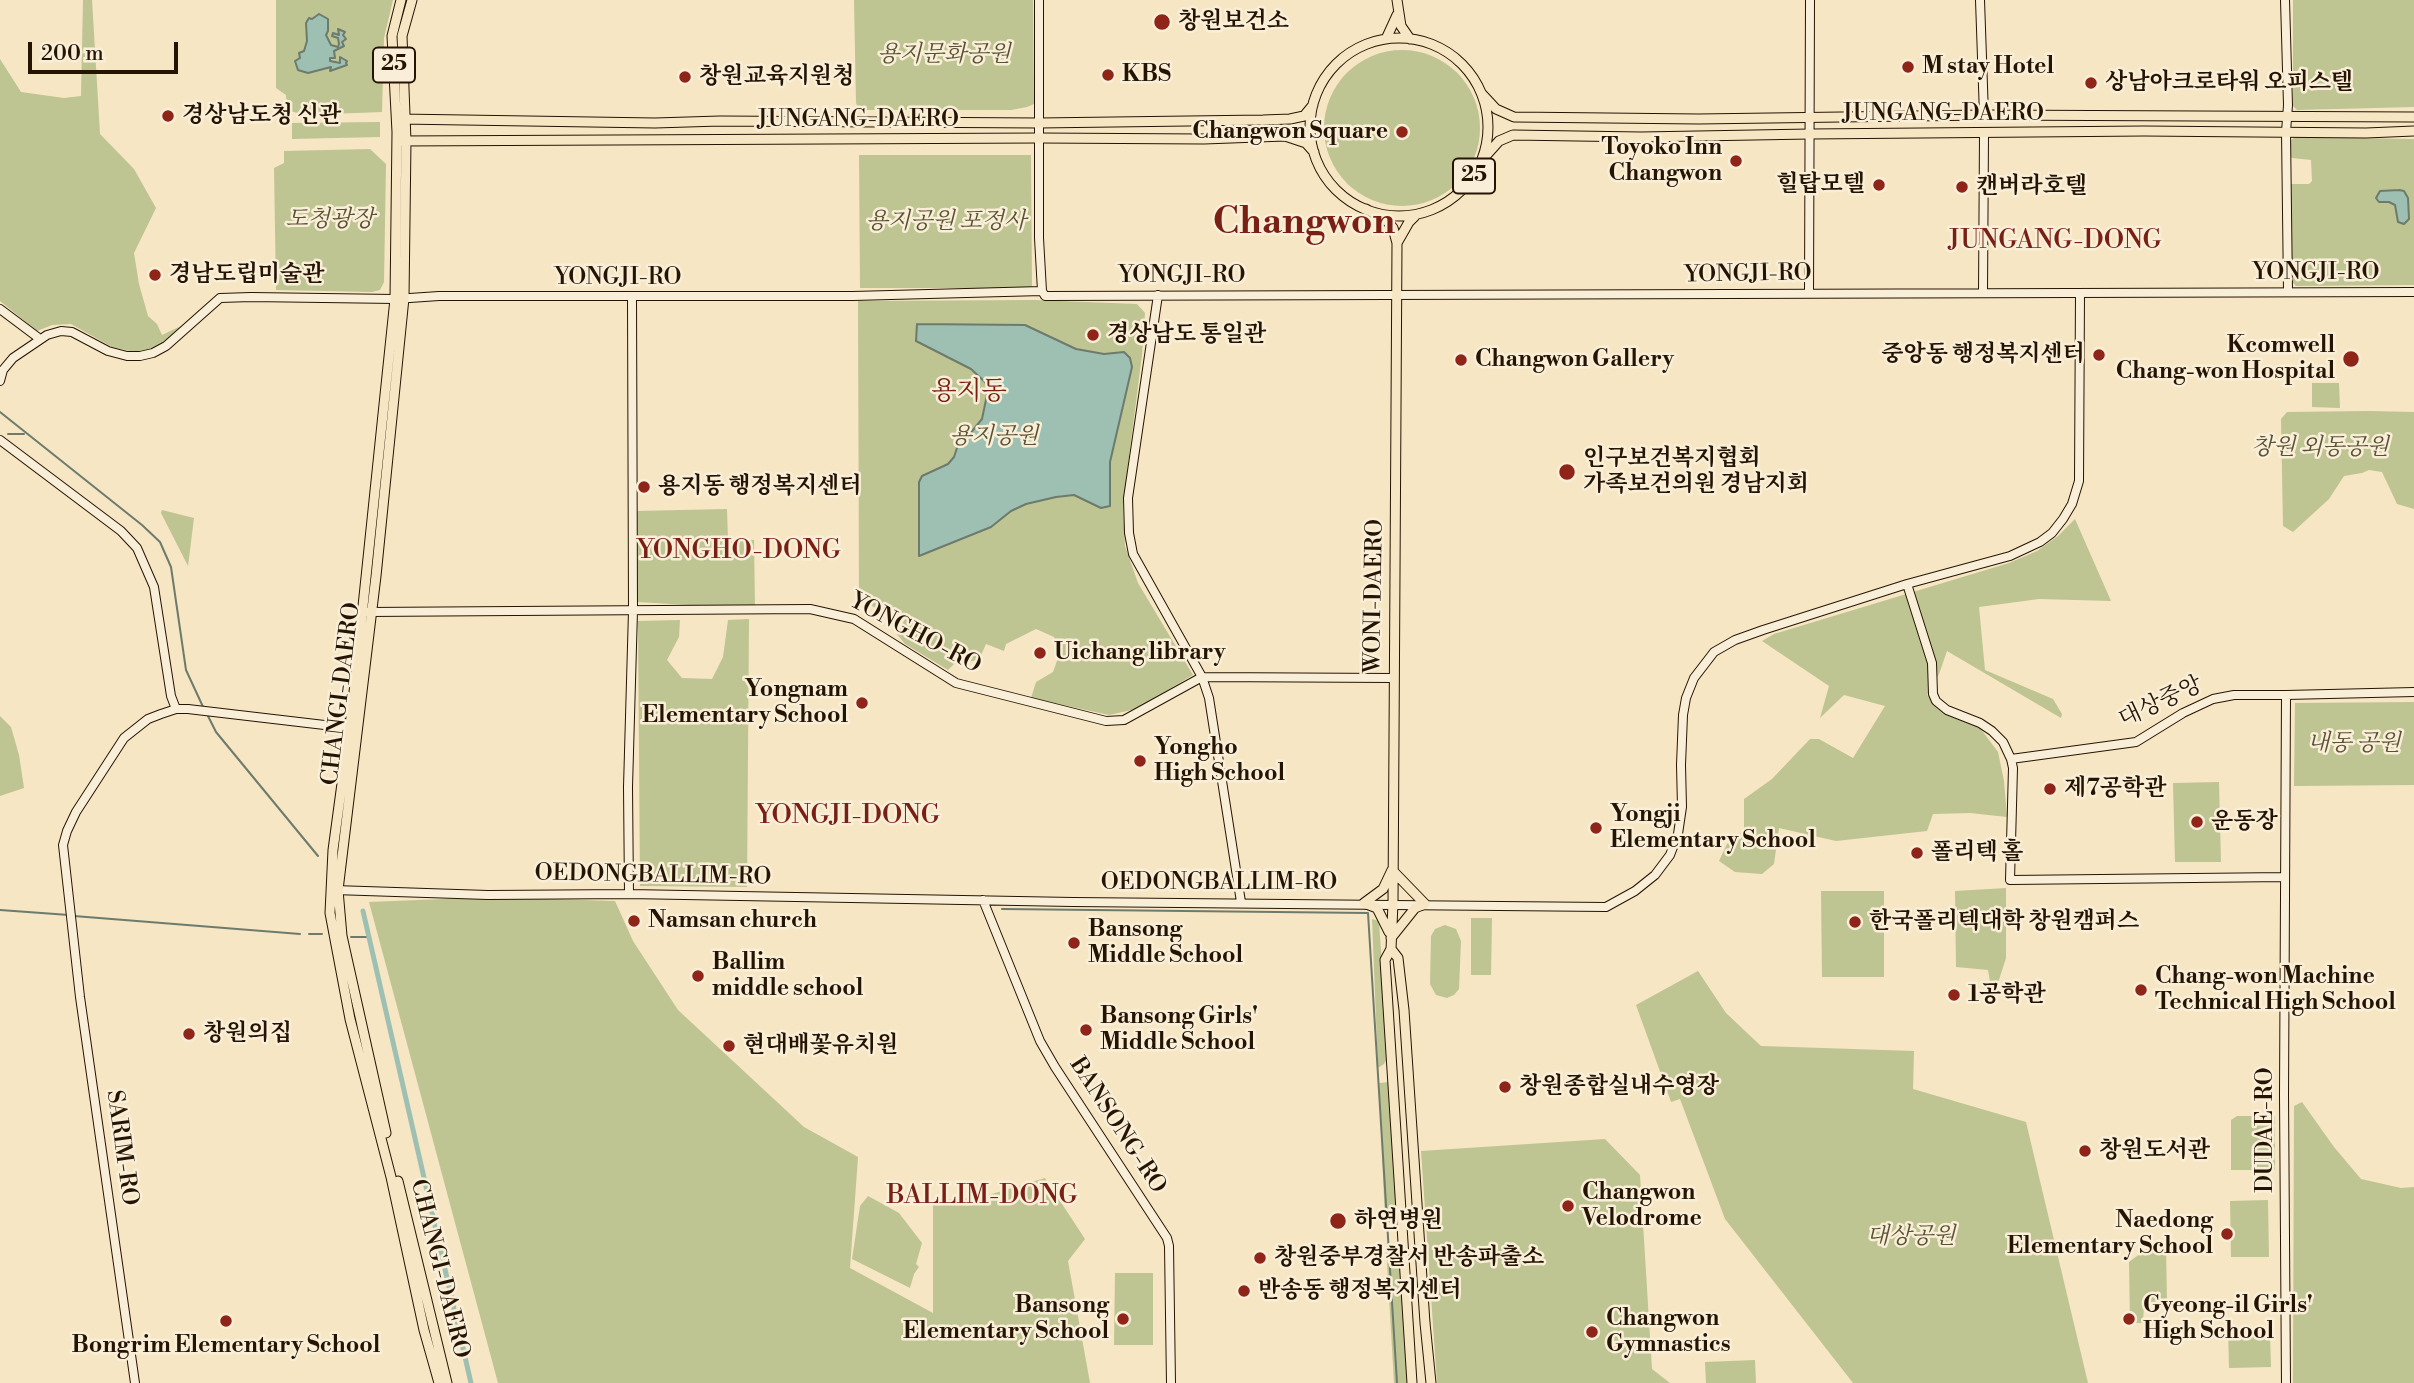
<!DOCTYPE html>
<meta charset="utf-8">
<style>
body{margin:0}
#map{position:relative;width:2414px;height:1383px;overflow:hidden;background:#f6e6c3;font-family:"Libre Bodoni",serif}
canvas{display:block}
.scale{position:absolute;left:28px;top:42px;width:150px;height:32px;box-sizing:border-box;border:4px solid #261403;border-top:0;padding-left:9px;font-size:21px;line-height:24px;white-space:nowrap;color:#261403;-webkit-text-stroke:5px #f9efd8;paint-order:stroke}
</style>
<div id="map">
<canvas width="2414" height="1383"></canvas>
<div class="scale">200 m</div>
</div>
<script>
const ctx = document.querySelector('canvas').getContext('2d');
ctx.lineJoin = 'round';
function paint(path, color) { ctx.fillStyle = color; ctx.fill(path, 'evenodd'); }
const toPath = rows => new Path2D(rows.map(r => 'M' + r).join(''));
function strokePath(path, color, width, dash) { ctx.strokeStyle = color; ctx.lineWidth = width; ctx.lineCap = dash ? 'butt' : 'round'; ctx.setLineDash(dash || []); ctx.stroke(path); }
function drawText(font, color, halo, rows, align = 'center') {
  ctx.font = font + ' "Libre Bodoni","Noto Serif KR",serif'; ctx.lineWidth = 5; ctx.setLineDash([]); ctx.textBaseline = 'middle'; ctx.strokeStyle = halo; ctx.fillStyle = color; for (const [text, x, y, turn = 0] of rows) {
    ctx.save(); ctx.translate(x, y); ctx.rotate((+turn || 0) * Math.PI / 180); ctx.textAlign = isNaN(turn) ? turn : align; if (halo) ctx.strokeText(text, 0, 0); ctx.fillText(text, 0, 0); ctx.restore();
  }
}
paint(toPath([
 [83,0,92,0,100,134,134,169,156,208,134,253,139,284,148,316,157,324,162,335,181,326,199,310,196,317,158,348,139,353,112,347,71,324,52,325,37,331,0,301,0,59,21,92,64,98,81,96],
 [276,0,393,0,384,38,382,112,304,115,287,110,286,95,276,88],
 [854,0,1033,0,1034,104,1027,107,1011,110,864,110,858,107,856,103],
 [2293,0,2414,0,2414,107,2297,110,2293,106],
 '1324 128a78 78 0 1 1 156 0a78 78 0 1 1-156 0Z',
 [380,122,380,137,292,139,292,123],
 [2295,137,2414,139,2414,285,2296,286,2292,282,2290,184,2309,184,2312,181,2311,160,2292,158,2289,156,2289,142],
 [370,149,386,164,384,282,380,290,372,292,276,290,274,168,284,163,284,151],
 [859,155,1031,155,1032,288,860,288],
 [1035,300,1137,304,1145,313,1142,355,1123,504,1125,546,1138,583,1193,675,1136,709,1109,715,1031,698,1036,682,1053,672,1058,658,1054,637,1036,629,1006,644,1004,651,986,644,979,660,954,664,948,670,905,644,896,633,906,618,882,612,859,598,858,301],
 [2312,383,2339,383,2340,408,2312,407],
 [2368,411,2414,412,2414,509,2397,504,2382,472,2369,470,2362,473,2344,476,2329,499,2293,532,2283,526,2281,419,2287,412],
 [727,509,728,540,754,540,755,609,637,602,637,511],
 [162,510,194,518,188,566,161,513],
 [2075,519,2111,601,2039,599,1979,607,1985,670,2053,699,2062,714,2061,718,1947,651,1939,674,1927,695,1980,728,1998,752,2004,781,2007,817,1970,813,1933,814,1927,831,1836,841,1779,828,1774,864,1762,874,1735,872,1719,861,1727,844,1744,830,1744,799,1772,779,1810,739,1819,739,1853,758,1885,706,1844,695,1820,718,1829,686,1762,641,1774,634,2009,563,2037,551,2058,536],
 [749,619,747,887,640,886,638,621,680,620,679,637,667,660,682,678,712,679,723,657,728,620],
 [2414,702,2414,785,2294,786,2295,703],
 [0,716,11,727,19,755,24,788,0,796],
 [2219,782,2221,862,2175,862,2173,783],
 [2006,888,2006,958,1998,983,1990,982,1988,970,1956,967,1955,891],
 [1821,891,1884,891,1884,977,1822,977],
 [491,897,615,901,633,941,678,1010,804,1127,858,1157,850,1268,933,1313,933,1201,982,1197,1045,1178,1085,1239,1068,1261,1090,1383,498,1383,369,902],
 [1471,918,1492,918,1491,975,1471,975],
 [1372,919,1379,921,1388,1057,1384,1064,1378,1068],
 [1445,925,1456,929,1461,941,1459,989,1454,995,1447,998,1436,995,1430,984,1431,936,1435,929],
 [1698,971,1726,1013,1761,1046,1914,1051,1913,1089,2026,1122,2088,1383,1853,1383,1725,1219,1680,1099,1671,1102,1636,1005],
 [1390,1082,1400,1215,1393,1223,1385,1222,1379,1083],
 [2302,1102,2334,1147,2361,1179,2401,1188,2414,1187,2414,1383,2293,1383,2294,1106],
 [2237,1116,2275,1116,2275,1170,2231,1170,2231,1120],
 [1605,1139,1640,1175,1652,1369,1670,1383,1437,1383,1421,1151],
 [868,1196,899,1213,922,1243,916,1264,919,1267,914,1274,910,1288,852,1259,860,1206],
 [2268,1200,2269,1257,2231,1257,2230,1201],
 [1386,1246,1399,1246,1408,1383,1394,1383],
 [2149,1247,2166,1247,2167,1303,2144,1304,2143,1323,2130,1323,2129,1262],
 [1115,1273,1153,1273,1153,1345,1114,1345],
 [2228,1329,2263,1329,2270,1335,2271,1367,2229,1368],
 [1755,1360,1756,1383,1706,1383,1705,1362]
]), '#bec492');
const water = toPath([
 [319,14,328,19,328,31,326,35,331,45,338,47,339,44,338,38,332,36,333,33,339,35,338,29,345,32,343,35,346,39,342,42,344,46,334,51,335,58,330,58,330,61,340,63,340,57,347,61,346,63,347,65,330,71,331,67,308,73,298,70,295,61,300,58,299,53,304,51,307,41,306,23,309,18,312,19,319,14],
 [2399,190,2404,191,2408,198,2409,219,2404,224,2398,222,2395,205,2389,202,2379,202,2376,198,2380,191,2399,190],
 [917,324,1025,325,1076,349,1104,354,1124,352,1130,358,1132,367,1110,462,1110,506,1101,508,1074,495,1056,497,1026,504,1011,511,991,527,919,556,919,482,922,476,948,464,954,457,958,445,964,441,982,419,988,390,985,382,971,369,916,341,917,324]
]);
paint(water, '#9dc0b3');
strokePath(water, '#6d7b6d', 2);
strokePath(toPath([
 [0,412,142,525,160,542,171,567,186,670,204,709],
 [8,434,24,434],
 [207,714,216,732,318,856],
 [1002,909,1368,913,1397,1383],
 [0,910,69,915],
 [74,916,300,934],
 [309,934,322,934],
 [351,937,368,937]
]), '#6d7b6d', 2);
strokePath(toPath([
 [363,911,471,1383]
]), '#9dc0b3', 5);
const secondary = toPath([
 [1039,0,1039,238,1042,291],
 [1980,0,1984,115],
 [2285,0,2288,105,2286,132,2288,291],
 [1809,293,1810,0],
 [1983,293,1984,134],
 [1158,295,1128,498,1129,533,1133,554,1202,677,1209,698,1241,902],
 [0,309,40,339],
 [0,381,3,370,13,358,47,335,61,331,72,332,108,351,127,356,140,356,153,353,166,346,220,298,251,297,395,299,439,296,853,296,1042,291,1045,296,2414,292],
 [0,440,121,531,137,548,154,587,171,696,176,709],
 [1907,584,1932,663,1933,694,1936,701,1947,710,1980,723,1992,731,2003,742,2011,759,2013,768,2010,880,2285,877],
 [367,612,810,609,854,619,956,683,1106,721,1124,720,1202,677,1393,678],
 [334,725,352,704],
 [2011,759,2136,742,2183,713,2213,699,2234,695,2286,695],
 [334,890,488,895,629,894,1073,902,1606,907,1635,891,1655,875,1670,855,1678,834,1682,807,1681,765,1683,715,1686,698,1694,678,1714,652,1735,640,1763,630,1907,584,2010,556,2040,542,2052,533,2063,519,2072,504,2079,481,2080,293],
 [629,894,628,787,633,611,632,297],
 [983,900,1040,1041,1055,1067,1167,1238,1169,1246,1171,1383],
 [135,1383,80,997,63,845,67,831,76,812,124,738,148,719,161,714,176,709,188,709,350,728],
 [2286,1383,2284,1095,2286,695,2414,692]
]);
const primary = toPath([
 [401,0,392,36,397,132,395,299,353,702,333,850,330,913,350,1019,391,1177,424,1330,439,1383],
 [1397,0,1401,26,1410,39],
 '1310 127a89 89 0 1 1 178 0a89 89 0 1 1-178 0Z',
 [1386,39,1397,15],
 [1482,94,1496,109,1514,117,1699,119,1984,115,2414,117],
 [400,119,655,123,720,121,1039,123,1263,120,1290,119,1304,116,1313,105],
 [400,141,1039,138,1204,139,1285,136,1306,143,1314,152],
 [1482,160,1499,141,1513,135,1641,137,1810,134,2144,131,2366,133,2414,131],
 [1366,209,1388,222,1393,228,1397,243,1393,903,1391,949,1385,960,1412,1383],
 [1397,243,1409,222,1415,216],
 [1364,903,1383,889,1392,870,1425,904,1415,908,1391,938],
 [1364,903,1377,908,1389,932],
 [1391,949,1398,958,1404,1010,1425,1323,1431,1383],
 [386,1133,342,936,338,890,376,576,404,298,406,141,402,36,412,0],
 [398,1181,447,1383]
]);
strokePath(secondary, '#261403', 10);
strokePath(primary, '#261403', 11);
strokePath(secondary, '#f9efd8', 8);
strokePath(primary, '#f6e6c3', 9);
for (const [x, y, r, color] of [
 [1162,22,9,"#8f2418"],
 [1908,67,7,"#8f2418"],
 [1108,75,7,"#8f2418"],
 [685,77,7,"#8f2418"],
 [2091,83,7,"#8f2418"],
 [168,116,7,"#8f2418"],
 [1402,132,7,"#8f2418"],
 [1736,161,7,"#8f2418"],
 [1879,185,7,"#8f2418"],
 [1962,187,7,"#8f2418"],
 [155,275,7,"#8f2418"],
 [1093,335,7,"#8f2418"],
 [2099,355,7,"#8f2418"],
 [2351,359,9,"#8f2418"],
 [1461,360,7,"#8f2418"],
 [1567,472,9,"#8f2418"],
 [644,487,7,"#8f2418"],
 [1040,653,7,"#8f2418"],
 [862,703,7,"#8f2418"],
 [1140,761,7,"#8f2418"],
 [2050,789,7,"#8f2418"],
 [2197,822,7,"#8f2418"],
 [1596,828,7,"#8f2418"],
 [1917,853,7,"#8f2418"],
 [634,921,7,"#8f2418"],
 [1855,922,7,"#8f2418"],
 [1074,943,7,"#8f2418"],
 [698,976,7,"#8f2418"],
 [2141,990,7,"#8f2418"],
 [1954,995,7,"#8f2418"],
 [1086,1030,7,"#8f2418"],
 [189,1034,7,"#8f2418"],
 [729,1046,7,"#8f2418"],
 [1505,1087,7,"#8f2418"],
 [2085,1151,7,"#8f2418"],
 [1568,1206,7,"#8f2418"],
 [1338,1221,9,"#8f2418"],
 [2227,1234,7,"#8f2418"],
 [1260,1258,7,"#8f2418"],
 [1244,1291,7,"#8f2418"],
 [1123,1319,7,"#8f2418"],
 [2129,1319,7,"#8f2418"],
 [226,1321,7,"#8f2418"],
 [1592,1332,7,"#8f2418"]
]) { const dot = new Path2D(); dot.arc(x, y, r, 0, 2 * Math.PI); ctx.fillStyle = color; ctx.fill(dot); strokePath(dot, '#f9efd8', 2.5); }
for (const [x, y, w] of [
 [394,65,42],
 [1474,176,42]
]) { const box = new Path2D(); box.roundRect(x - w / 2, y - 17.5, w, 35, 5); ctx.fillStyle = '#f9efd8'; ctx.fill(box); strokePath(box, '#261403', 2); }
drawText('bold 21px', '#261403', null, [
 ["25",394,65],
 ["25",1474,176]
]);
drawText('bold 23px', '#261403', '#f9efd8', [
 ["창원보건소",1178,22],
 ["M stay Hotel",1922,67],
 ["KBS",1122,75],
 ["창원교육지원청",699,77],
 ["상남아크로타워 오피스텔",2105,83],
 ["경상남도청 신관",182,116],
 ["Changwon Square",1388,132,"right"],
 ["Toyoko Inn",1722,148,"right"],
 ["Changwon",1722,174,"right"],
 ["힐탑모텔",1865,185,"right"],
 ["캔버라호텔",1976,187],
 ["경남도립미술관",169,275],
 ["경상남도 통일관",1107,335],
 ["Kcomwell",2335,346,"right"],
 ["Chang-won Hospital",2335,372,"right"],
 ["중앙동 행정복지센터",2085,355,"right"],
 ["Changwon Gallery",1475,360],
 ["인구보건복지협회",1583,459],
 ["가족보건의원 경남지회",1583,485],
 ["용지동 행정복지센터",658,487],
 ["Uichang library",1054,653],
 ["Yongnam",848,690,"right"],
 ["Elementary School",848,716,"right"],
 ["Yongho",1154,748],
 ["High School",1154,774],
 ["제7공학관",2064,789],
 ["Yongji",1610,815],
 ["Elementary School",1610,841],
 ["운동장",2211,822],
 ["폴리텍 홀",1931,853],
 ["Namsan church",648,921],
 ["한국폴리텍대학 창원캠퍼스",1869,922],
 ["Bansong",1088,930],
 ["Middle School",1088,956],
 ["Ballim",712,963],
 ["middle school",712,989],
 ["Chang-won Machine",2155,977],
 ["Technical High School",2155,1003],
 ["1공학관",1968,995],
 ["Bansong Girls'",1100,1017],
 ["Middle School",1100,1043],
 ["창원의집",203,1034],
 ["현대배꽃유치원",743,1046],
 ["창원종합실내수영장",1519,1087],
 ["창원도서관",2099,1151],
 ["Changwon",1582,1193],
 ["Velodrome",1582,1219],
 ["하연병원",1354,1221],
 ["Naedong",2213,1221,"right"],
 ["Elementary School",2213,1247,"right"],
 ["창원중부경찰서 반송파출소",1274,1258],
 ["반송동 행정복지센터",1258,1291],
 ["Bansong",1109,1306,"right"],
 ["Elementary School",1109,1332,"right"],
 ["Gyeong-il Girls'",2143,1306],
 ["High School",2143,1332],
 ["Changwon",1606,1319],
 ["Gymnastics",1606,1345],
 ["Bongrim Elementary School",226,1346,"center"]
], 'left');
drawText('italic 23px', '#5b5235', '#f9efd8', [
 ["용지문화공원",944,55],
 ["도청광장",330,220],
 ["용지공원 포정사",946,222],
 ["용지공원",994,437],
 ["창원 외동공원",2320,448],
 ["내동 공원",2354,744],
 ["대상공원",1911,1237]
]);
drawText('23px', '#261403', '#f9efd8', [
 ["JUNGANG-DAERO",1943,114],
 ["JUNGANG-DAERO",858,120],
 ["YONGJI-RO",2316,273],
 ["YONGJI-RO",1748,275,-1],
 ["YONGJI-RO",1182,276],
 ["YONGJI-RO",618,278],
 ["WONI-DAERO",1375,596,-89],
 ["YONGHO-RO",915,634,28],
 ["CHANGI-DAERO",342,694,-83],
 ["대상중앙",2161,703,-25],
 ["OEDONGBALLIM-RO",653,876,1],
 ["OEDONGBALLIM-RO",1219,883],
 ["BANSONG-RO",1117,1126,57],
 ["DUDAE-RO",2266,1130,-90],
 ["SARIM-RO",121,1148,82],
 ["CHANGI-DAERO",439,1269,76]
]);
drawText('26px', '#7a1f14', '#f9efd8', [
 ["JUNGANG-DONG",2055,242],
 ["용지동",969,393],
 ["YONGHO-DONG",739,552],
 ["YONGJI-DONG",848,817],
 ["BALLIM-DONG",982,1197]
]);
drawText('bold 37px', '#7a1f14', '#f9efd8', [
 ["Changwon",1304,224]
]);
</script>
